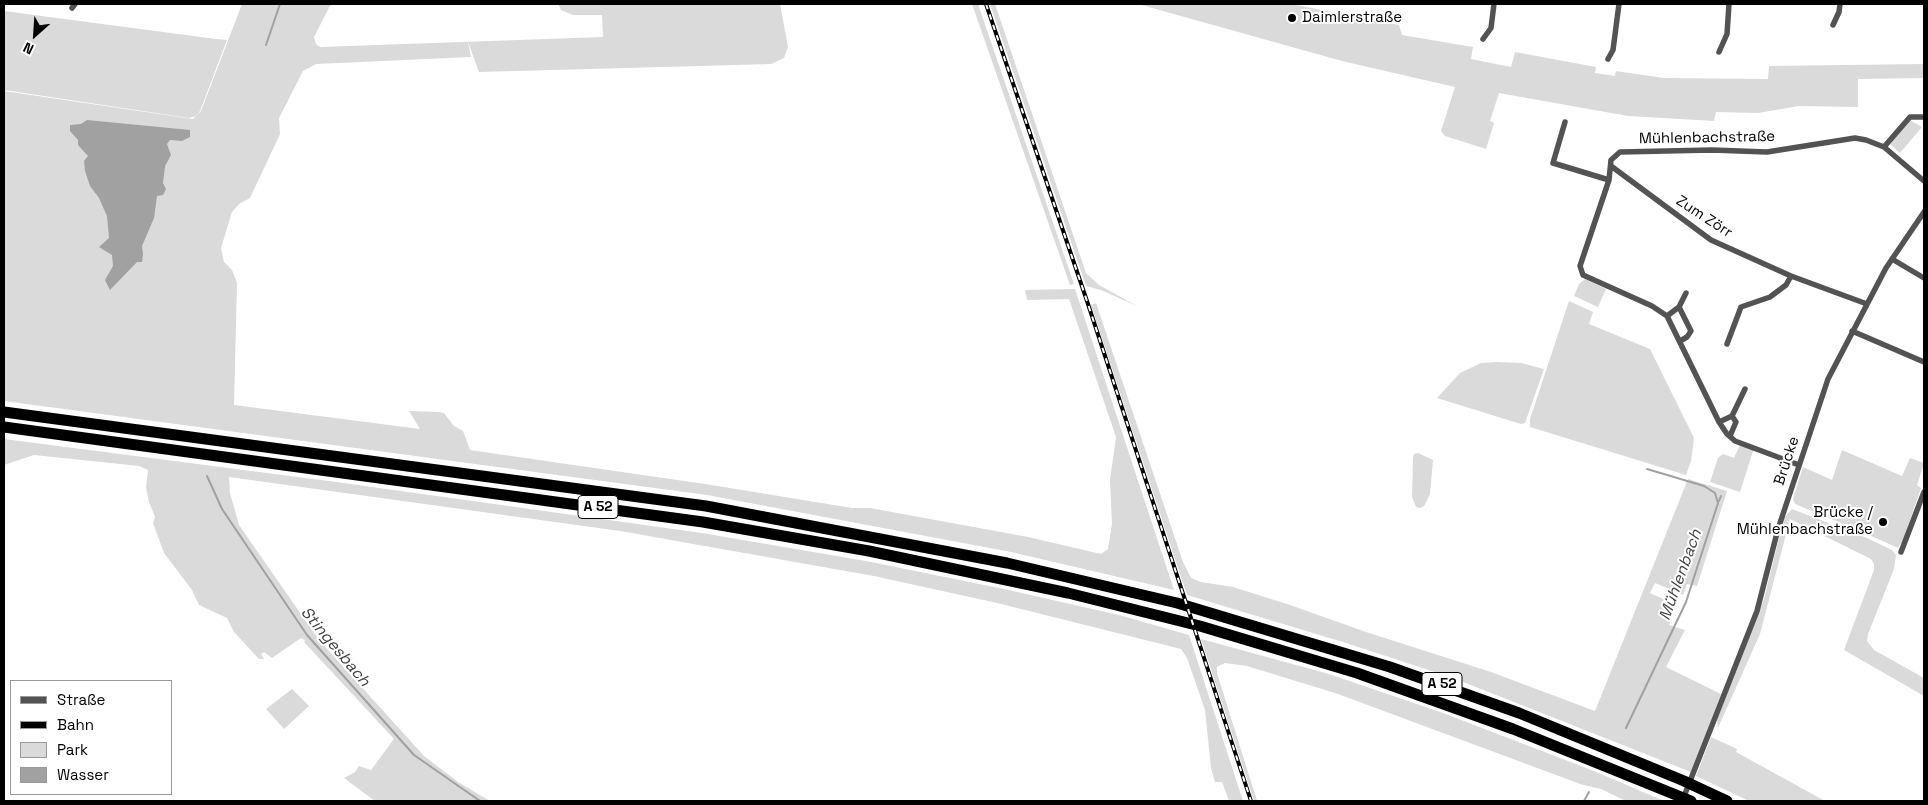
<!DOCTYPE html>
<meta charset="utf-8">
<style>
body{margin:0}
#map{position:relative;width:1928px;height:805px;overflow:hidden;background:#fff;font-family:"Space Grotesk",sans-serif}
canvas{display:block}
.frame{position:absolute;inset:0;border:5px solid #000;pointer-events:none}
.legend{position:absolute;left:10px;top:680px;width:162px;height:115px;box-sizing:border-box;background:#fff;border:1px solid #999;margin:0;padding:6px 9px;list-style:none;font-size:15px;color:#000}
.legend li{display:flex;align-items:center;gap:10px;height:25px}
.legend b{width:25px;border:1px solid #999}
.north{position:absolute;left:10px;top:10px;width:50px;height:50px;-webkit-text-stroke:4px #fff;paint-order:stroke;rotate:206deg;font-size:14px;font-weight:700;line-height:20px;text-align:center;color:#000}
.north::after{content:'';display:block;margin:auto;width:18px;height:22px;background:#000;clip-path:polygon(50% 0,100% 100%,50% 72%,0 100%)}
</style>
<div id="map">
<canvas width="1928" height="805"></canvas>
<div class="frame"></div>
<ul class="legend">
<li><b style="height:6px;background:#535353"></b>Straße</li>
<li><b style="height:6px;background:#000"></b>Bahn</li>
<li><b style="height:14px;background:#dadada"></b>Park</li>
<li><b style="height:14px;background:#a1a1a1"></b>Wasser</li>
</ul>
<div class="north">N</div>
</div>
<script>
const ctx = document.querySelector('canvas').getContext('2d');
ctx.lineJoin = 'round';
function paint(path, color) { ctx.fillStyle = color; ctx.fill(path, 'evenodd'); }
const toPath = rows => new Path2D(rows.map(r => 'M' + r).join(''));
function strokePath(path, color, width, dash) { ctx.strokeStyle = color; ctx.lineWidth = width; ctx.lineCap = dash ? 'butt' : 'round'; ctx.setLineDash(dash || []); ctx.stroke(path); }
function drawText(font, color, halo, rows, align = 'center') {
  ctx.font = font + ' "Space Grotesk",sans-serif'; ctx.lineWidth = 4; ctx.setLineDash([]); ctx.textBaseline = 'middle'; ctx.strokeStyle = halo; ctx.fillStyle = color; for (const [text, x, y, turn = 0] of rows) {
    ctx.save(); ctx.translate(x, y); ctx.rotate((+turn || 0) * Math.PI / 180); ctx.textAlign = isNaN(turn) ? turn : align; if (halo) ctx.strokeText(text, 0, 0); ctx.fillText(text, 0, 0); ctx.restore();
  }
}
paint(toPath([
 [242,4,331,4,314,37,316,44,320,47,603,37,602,15,573,15,561,10,558,4,780,4,788,47,784,58,771,64,479,72,468,42,471,57,316,64,303,71,279,118,280,134,250,198,239,204,232,212,221,248,224,262,232,270,237,283,234,405,420,429,409,411,439,412,444,413,454,426,463,431,470,450,705,484,852,508,870,508,1028,537,1101,554,1108,549,1112,524,1110,480,1116,437,1069,299,1027,300,1025,290,1075,289,1174,590,1011,552,707,495,4,401,4,91,193,119,201,111],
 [972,4,978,4,1074,284,1070,285],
 [990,4,995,4,1086,273,1099,285,1137,306,1101,290,1086,286],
 [1138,4,1291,4,1399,25,1402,35,1473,47,1471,59,1511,67,1515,52,1596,67,1595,73,1615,76,1616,71,1664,78,1768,79,1769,66,1924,64,1924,78,1858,79,1858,107,1799,106,1758,113,1716,112,1714,121,1628,116,1499,93,1490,121,1494,123,1486,149,1445,136,1441,131,1455,87,1342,61],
 [4,11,216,39,227,40,200,111,196,116,189,118,4,90],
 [1910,120,1922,127,1900,153,1890,144],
 [1585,279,1606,289,1598,307,1574,296,1579,284],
 [1569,301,1593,312,1589,324,1650,349,1694,438,1691,461,1686,475,1530,427,1530,419],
 [1096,303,1183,562,1191,578,1201,582,1233,587,1290,605,1366,632,1491,672,1595,711,1688,479,1727,491,1697,586,1687,584,1683,595,1655,583,1650,593,1676,605,1669,625,1685,630,1666,667,1721,694,1691,772,1453,678,1346,643,1187,595,1091,305],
 [1497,362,1521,363,1544,369,1525,423,1521,424,1437,398,1460,373,1481,363],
 [4,439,329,481,702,533,866,561,1004,589,1119,615,1189,635,1243,801,1229,801,1222,782,1215,782,1211,768,1205,710,1187,658,1181,649,997,603,874,576,620,531,229,477,230,493,239,525,319,640,424,756,458,782,490,801,375,801,344,778,355,772,359,766,371,770,394,739,304,642,305,640,301,638,272,658,264,652,261,654,264,659,259,659,234,632,227,618,199,605,192,590,164,553,153,523,155,517,149,502,146,488,148,470,139,466,34,455,4,465],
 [1741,443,1754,448,1740,492,1710,482,1718,458,1723,454,1734,458],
 [1842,450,1902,476,1910,458,1924,463,1917,485,1921,488,1903,540,1898,548,1869,535,1871,530,1862,526,1858,530,1795,504,1793,499,1803,467,1832,480],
 [1418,453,1433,460,1430,494,1424,506,1420,508,1416,507,1412,497,1413,459,1414,454],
 [1792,509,1867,538,1892,550,1896,555,1894,569,1868,634,1867,641,1874,650,1924,678,1924,696,1844,650,1874,570,1874,564,1871,559,1790,519,1760,634,1718,728,1717,720,1764,599,1784,518],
 [1201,639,1329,674,1443,713,1594,771,1664,801,1626,801,1601,789,1583,785,1338,694,1247,666,1225,663,1217,667,1217,673,1257,801,1254,801],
 [292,689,309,706,284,729,266,709],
 [1711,737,1737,749,1736,752,1825,801,1749,801,1696,776]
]), '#dadada');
paint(toPath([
 [87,120,190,130,190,137,182,141,170,140,167,144,171,155,165,166,163,183,166,189,163,195,157,196,154,218,142,246,143,254,142,262,137,262,110,290,105,280,113,266,112,255,99,247,109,238,107,216,99,198,90,186,85,171,84,161,88,156,78,145,78,140,70,131,70,125,81,124]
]), '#a1a1a1');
strokePath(toPath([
 [266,45,280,4],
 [207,476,222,509,307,635,414,755,480,801],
 [1719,501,1721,496],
 [1626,728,1686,602,1718,503,1715,493,1704,486,1647,469],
 [1584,801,1589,792]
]), '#a1a1a1', 2);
strokePath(toPath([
 [72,8,75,4],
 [1833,25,1839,12,1840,4],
 [1483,39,1491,28,1494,4],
 [1719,52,1727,34,1729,4],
 [1608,59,1613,50,1619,4],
 [1565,122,1553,163,1609,180],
 [1884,147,1910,117,1924,117],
 [1611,166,1711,240,1791,276,1867,304],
 [1892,259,1924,278],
 [1679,307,1691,331,1687,337,1680,341],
 [1667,316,1679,307,1686,293],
 [1852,331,1924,362],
 [1727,344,1741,307,1770,297,1786,285,1791,276],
 [1719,422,1732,416,1745,389],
 [1730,436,1736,422,1732,416],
 [1799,465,1735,441,1727,434,1719,422,1667,316,1652,306,1583,275,1580,266,1609,180,1611,160,1620,152,1712,150,1767,152,1855,138,1866,140,1884,147,1924,181],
 [1901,552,1924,492],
 [1683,799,1757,611,1778,529,1828,379,1886,268,1924,212]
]), '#535353', 5.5);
strokePath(toPath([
 [4,412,706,506,1007,563,1177,603,1390,667,1519,713,1684,781,1727,801],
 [4,427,703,522,869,551,1068,593,1200,626,1357,673,1513,729,1691,801]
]), '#000', 11);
const rail = toPath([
 [986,4,1088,304,1251,801]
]);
strokePath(rail, '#000', 4);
strokePath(rail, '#fff', 2, [5.5]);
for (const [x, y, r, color] of [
 [1292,18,5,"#000"],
 [1883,522,5,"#000"]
]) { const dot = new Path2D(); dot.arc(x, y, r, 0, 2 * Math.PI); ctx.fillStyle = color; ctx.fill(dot); strokePath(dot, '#fff', 2); }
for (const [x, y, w] of [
 [598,507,40],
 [1442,684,40]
]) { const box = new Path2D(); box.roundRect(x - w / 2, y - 11.5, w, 23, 4); ctx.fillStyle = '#fff'; ctx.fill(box); strokePath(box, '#000', 1); }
drawText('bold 14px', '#000', null, [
 ["A 52",598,507],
 ["A 52",1442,684]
]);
drawText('15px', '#000', '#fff', [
 ["Daimlerstraße",1302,18],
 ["Brücke /",1873,513,"right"],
 ["Mühlenbachstraße",1873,530,"right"]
], 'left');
drawText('15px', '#000', '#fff', [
 ["Mühlenbachstraße",1707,138,-1],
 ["Zum Zörr",1704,217,33],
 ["Brücke",1787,461,-72]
]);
drawText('italic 16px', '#424242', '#fff', [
 ["Mühlenbach",1681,575,-70],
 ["Stingesbach",335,647,50]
]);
</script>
